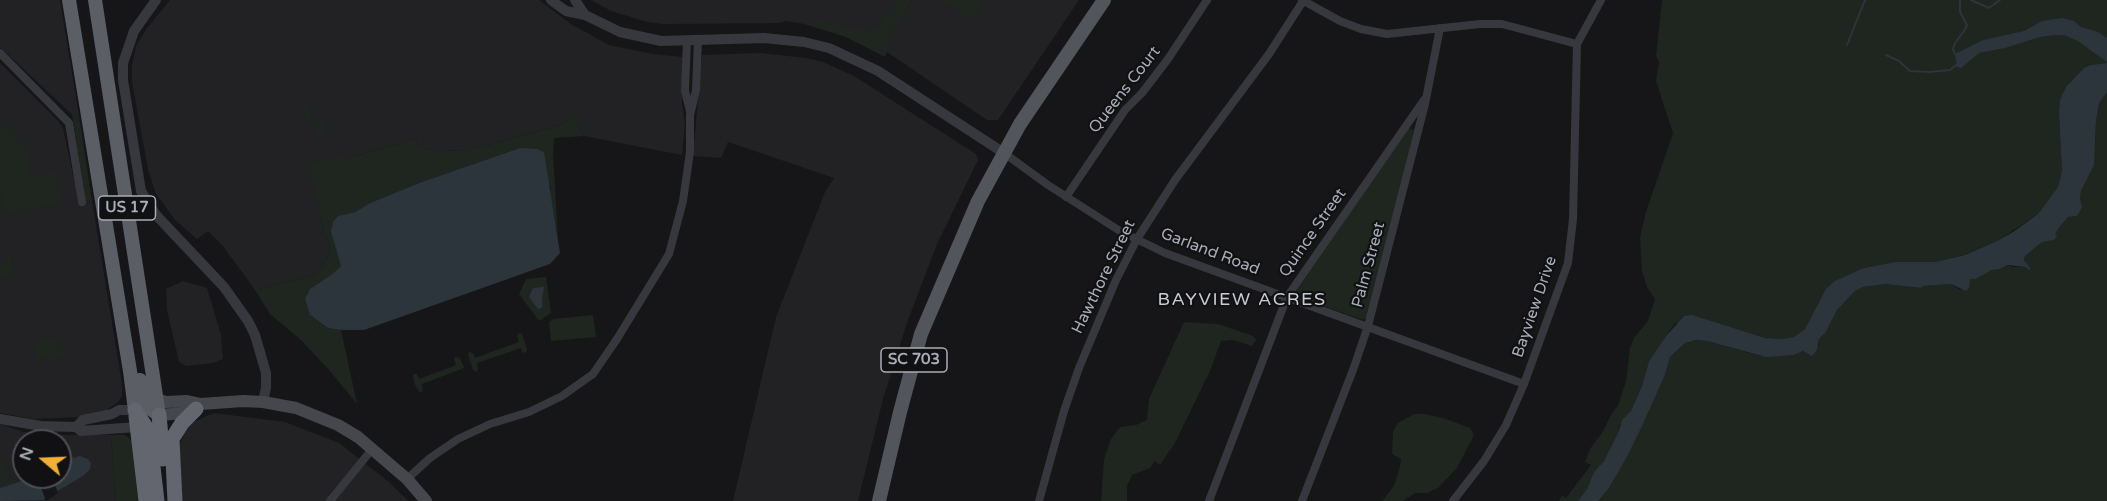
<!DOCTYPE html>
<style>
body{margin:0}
#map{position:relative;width:2107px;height:501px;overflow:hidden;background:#161618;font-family:"Varela Round",sans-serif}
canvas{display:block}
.north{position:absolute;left:12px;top:429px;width:60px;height:60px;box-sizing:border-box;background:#111113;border:2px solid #4d4f55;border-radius:50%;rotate:289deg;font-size:16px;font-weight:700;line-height:24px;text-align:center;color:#a8adb8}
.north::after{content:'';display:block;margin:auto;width:21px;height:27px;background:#f2b134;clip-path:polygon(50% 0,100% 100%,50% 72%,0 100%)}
</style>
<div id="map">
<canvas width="2107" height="501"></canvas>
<div class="north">N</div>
</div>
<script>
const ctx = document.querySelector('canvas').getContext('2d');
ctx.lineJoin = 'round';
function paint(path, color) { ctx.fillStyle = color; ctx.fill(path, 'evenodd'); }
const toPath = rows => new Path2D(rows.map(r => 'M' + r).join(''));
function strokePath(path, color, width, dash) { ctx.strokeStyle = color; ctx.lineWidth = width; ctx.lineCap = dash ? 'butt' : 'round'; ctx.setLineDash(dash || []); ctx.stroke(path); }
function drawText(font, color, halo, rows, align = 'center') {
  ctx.font = font + ' "Varela Round",sans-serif'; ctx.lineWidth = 4.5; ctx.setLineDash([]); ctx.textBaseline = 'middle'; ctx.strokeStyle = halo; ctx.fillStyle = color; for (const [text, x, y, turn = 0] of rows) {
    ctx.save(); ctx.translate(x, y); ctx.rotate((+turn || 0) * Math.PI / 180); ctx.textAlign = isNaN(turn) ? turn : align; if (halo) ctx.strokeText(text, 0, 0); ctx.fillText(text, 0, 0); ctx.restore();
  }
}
paint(toPath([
 [0,0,60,0,80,122,0,47],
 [170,0,539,0,571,24,609,45,653,54,683,57,682,104,685,124,682,155,584,136,573,114,564,124,470,150,437,151,418,147,416,139,348,158,310,163,324,233,330,244,327,260,315,275,255,290,223,246,208,231,197,239,175,220,155,192,148,169,132,82,132,66,136,46,147,28],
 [591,0,897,0,868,48,846,37,804,24,786,21,779,23,663,24,647,22,611,11],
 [912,0,1079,0,998,120,987,120,887,52,886,42],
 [760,53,806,58,823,62,854,76,976,154,978,160,937,244,908,320,883,399,858,501,733,501,776,317,825,192,834,178,728,142,721,158,693,156,702,55],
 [0,63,58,121,63,128,79,203,92,201,122,384,122,396,118,402,105,411,86,417,33,419,0,413],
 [183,281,207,288,221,335,223,359,213,363,186,366,179,362,167,310,166,289],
 [214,413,285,422,339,443,389,482,408,501,182,501,178,449,188,424],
 [0,424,24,432,48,435,111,435,116,501,0,501],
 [24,441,60,441,60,477,24,477]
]), '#222225');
paint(toPath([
 [897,0,912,0,887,42,887,52,885,57,846,37,815,25,820,19,848,28,869,30,878,27],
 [941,0,977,0,982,3,976,19,965,16],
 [1662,0,2107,0,2107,63,2091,65,2059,114,2062,171,2058,187,2038,214,1997,241,1964,255,1935,262,1895,262,1864,268,1814,314,1805,329,1794,337,1782,339,1765,338,1705,320,1675,323,1649,361,1642,386,1631,411,1619,426,1618,433,1604,461,1594,472,1587,489,1578,501,1559,501,1562,495,1566,498,1591,465,1585,462,1590,449,1603,431,1612,413,1618,406,1626,381,1630,348,1634,338,1648,321,1655,299,1647,287,1642,271,1640,237,1646,212,1673,133,1656,81,1659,62,1656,56],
 [2107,92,2107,501,1598,501,1609,488,1627,457,1665,375,1670,357,1685,343,1696,340,1707,341,1761,356,1794,355,1803,351,1809,354,1819,345,1819,339,1826,332,1837,310,1855,291,1863,287,1886,284,1921,288,1923,286,1951,284,1961,290,1970,279,1992,270,2000,269,2007,265,2012,267,2024,267,2030,271,2030,268,2024,260,2025,256,2042,242,2049,240,2068,217,2077,216,2081,191,2086,181,2095,148,2096,121,2099,103],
 [309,102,312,120,323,118,326,137,315,138,312,120,305,121,302,103],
 [573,113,584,136,554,138,553,154,558,238,550,192,551,188,520,148,419,183,370,203,355,212,338,216,341,266,305,299,311,316,328,328,341,330,357,404,330,371,301,340,270,314,255,290,315,275,327,260,330,244,324,233,309,163,329,158,348,158,416,139,418,147,437,151,470,150,564,124],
 [72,114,80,122,92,201,86,202],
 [0,121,25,146,30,177,55,172,61,204,5,213,0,187],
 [1408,128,1414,130,1367,317,1363,320,1296,296,1295,293],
 [6,253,10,254,13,272,0,281,0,262,6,261],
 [546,277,551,313,539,321,519,294,526,279],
 [593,315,596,337,551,341,549,323,553,319],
 [1184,322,1218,324,1253,336,1256,340,1252,346,1233,340,1221,341,1210,371,1175,443,1160,465,1155,461,1150,468,1132,475,1127,486,1127,501,1101,501,1104,459,1111,439,1120,427,1136,425,1147,420,1149,399],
 [519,333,522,334,527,349,526,353,522,352,521,348,477,363,478,370,477,372,473,370,468,355,469,352,473,353,475,358,519,342,517,336],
 [52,338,53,341,61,339,64,356,56,356,56,360,48,361,47,358,37,360,34,343],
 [456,357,460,358,464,368,422,384,423,391,420,393,414,383,413,374,417,374,419,379,456,365,454,359],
 [1414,414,1425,414,1443,418,1470,428,1474,435,1457,468,1438,488,1427,493,1415,493,1403,501,1382,501,1394,486,1400,467,1401,459,1392,454,1393,432,1398,423],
 [111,435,125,435,132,441,138,501,116,501],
 [6,462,8,481,19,479,19,470,24,469,24,477,34,477,0,488,0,463]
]), '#1e261f');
paint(toPath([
 [2062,18,2074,21,2081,27,2098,32,2107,38,2107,62,2078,41,2064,35,2055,35,2040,37,2005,48,1979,53,1961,68,1957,67,1955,54,1983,40,2024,31,2042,21],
 [2107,63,2107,92,2099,103,2096,121,2094,165,2081,191,2080,199,2082,207,2077,216,2068,217,2058,229,2055,234,2057,236,2054,240,2042,242,2025,256,2024,260,2030,268,2030,271,2025,267,2007,265,2000,269,1992,270,1975,279,1970,279,1969,288,1966,291,1951,284,1923,286,1921,288,1886,284,1863,287,1855,291,1837,310,1826,332,1819,339,1817,350,1812,356,1803,351,1794,355,1766,357,1707,341,1696,340,1685,343,1670,357,1665,375,1642,426,1627,457,1609,488,1598,501,1578,501,1587,489,1594,472,1604,461,1618,433,1622,420,1631,411,1642,386,1649,361,1666,336,1684,316,1692,315,1765,338,1782,339,1794,337,1805,329,1826,289,1835,281,1864,268,1895,262,1935,262,1965,255,1997,241,2013,232,2038,214,2058,187,2062,171,2059,114,2060,100,2066,87,2084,68,2091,65],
 [520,148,537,149,544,152,560,253,550,264,364,330,341,330,328,328,310,315,305,299,310,289,331,275,341,266,331,231,333,222,338,216,355,212,370,203,419,183],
 [544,287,542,299,542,308,538,309,529,297,533,288],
 [80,456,88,459,91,463,90,469,83,476,42,500,0,501,0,488,34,477,60,477,60,462]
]), '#2c353c');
paint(toPath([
 [37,477,52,477,58,493,46,501]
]), '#161618');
strokePath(toPath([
 [1971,0,1989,8,2000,0],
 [1847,45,1865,0],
 [1955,54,1953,49,1955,43,1964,31,1967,25,1960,12,1960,0],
 [1886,55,1899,61,1910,71,1929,72,1950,70,1956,65]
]), '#2c353c', 2);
strokePath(toPath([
 [1302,0,1340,21,1361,29,1387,34,1480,24,1502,24,1577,44],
 [687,40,685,91,690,111],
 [0,53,69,123,82,202],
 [1004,153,1048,185,1120,231,1165,253,1524,384],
 [1066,197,1125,110,1142,93,1168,59,1207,0],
 [407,479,430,458,458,439,490,424,529,412,562,396,593,374,617,339,669,254,683,201,690,152,690,115,696,90,698,40],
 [330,501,373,448],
 [1039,501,1064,411,1079,368,1116,280,1137,239,1175,180,1269,54,1303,1],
 [1209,501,1287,297,1424,100],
 [1302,501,1353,370,1368,326,1425,104,1440,28],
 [1453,501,1484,461,1506,425,1524,384,1568,263,1573,219,1577,44,1601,0]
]), '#37383d', 8);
strokePath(toPath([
 [156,0,134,31,123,63,123,80,141,191,156,215,224,287,248,321,255,335,266,373,266,388,263,402],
 [551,0,566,11,585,15,620,32,661,41,764,38,804,42,829,48,878,71,1004,153],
 [575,0,585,15],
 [0,419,41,426,76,427,81,431,137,427],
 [76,427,83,420,112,414,119,410,135,410]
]), '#37383d', 10);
strokePath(toPath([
 [156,399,166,402,187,401,201,404,243,401,263,402,296,408,338,425,358,437,407,479,426,501],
 [159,415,186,413,196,409]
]), '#45474d', 12);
strokePath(toPath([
 [879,501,900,412,921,334,978,201,1020,124,1104,0]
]), '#53555c', 14);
strokePath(toPath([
 [69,0,130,371,135,410],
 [95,0,159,415],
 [140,380,144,404,159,415]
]), '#5b5e65', 14);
strokePath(toPath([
 [135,410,149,432,157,501],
 [159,415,163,459],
 [136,416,146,501],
 [175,501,172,439,182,423,196,409]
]), '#63666e', 15);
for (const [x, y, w] of [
 [127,208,57],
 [914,360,66]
]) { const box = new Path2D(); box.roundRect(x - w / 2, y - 12, w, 24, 4.5); ctx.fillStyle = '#111113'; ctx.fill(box); strokePath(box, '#a8adb8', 1.5); }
drawText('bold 15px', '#a8adb8', null, [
 ["US 17",127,208],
 ["SC 703",914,360]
]);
drawText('16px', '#a8adb8', '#111113', [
 ["Queens Court",1125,90,-52],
 ["Quince Street",1313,233,-55],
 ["Garland Road",1210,252,21],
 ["Palm Street",1369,265,-75],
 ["Hawthore Street",1104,277,-64],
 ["Bayview Drive",1535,307,-71]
]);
ctx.letterSpacing = '1.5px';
drawText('18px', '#c9ccd4', '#111113', [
 ["BAYVIEW ACRES",1242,300]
]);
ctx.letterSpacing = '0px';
</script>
